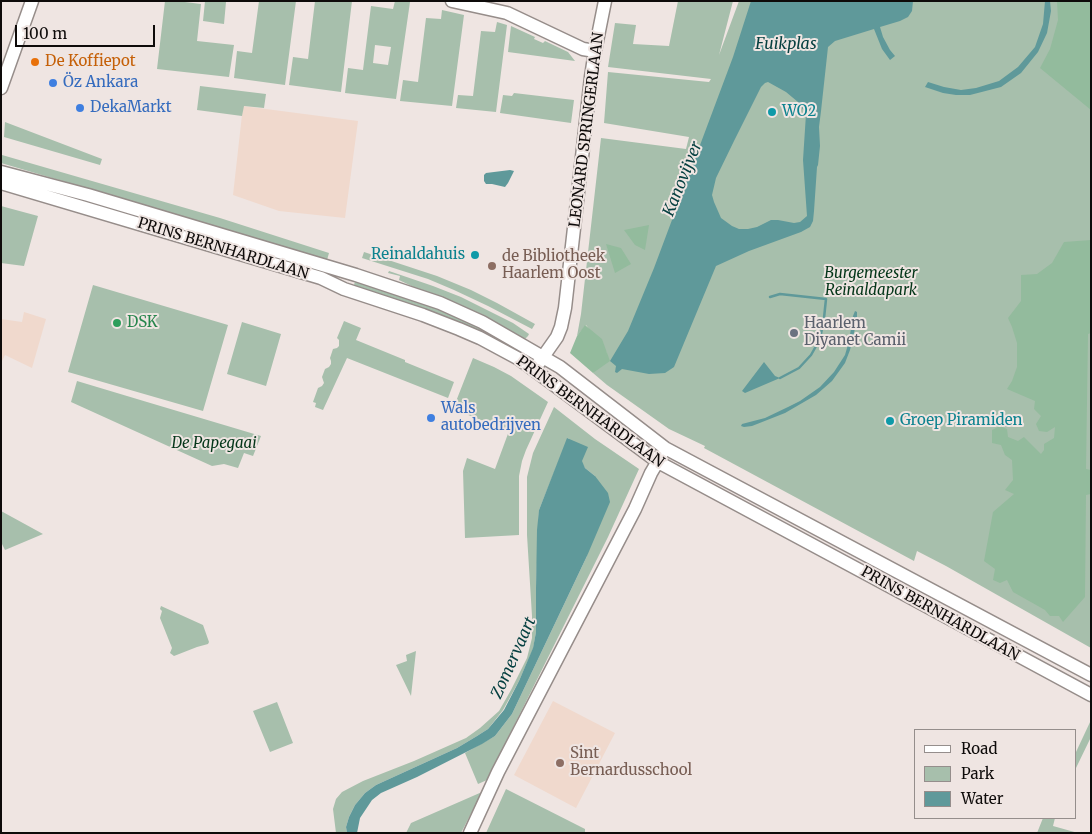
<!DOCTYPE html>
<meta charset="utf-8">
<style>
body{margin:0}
#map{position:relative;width:1092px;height:834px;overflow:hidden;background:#efe5e2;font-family:Merriweather,serif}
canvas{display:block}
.frame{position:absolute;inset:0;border:2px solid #0e0b0a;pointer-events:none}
.legend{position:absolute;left:914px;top:729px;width:162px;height:90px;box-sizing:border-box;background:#efe5e2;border:1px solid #958e8c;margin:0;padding:6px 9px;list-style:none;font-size:15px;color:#0e0b0a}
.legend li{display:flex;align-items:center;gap:10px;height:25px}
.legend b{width:25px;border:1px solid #958e8c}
.scale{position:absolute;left:15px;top:25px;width:140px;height:22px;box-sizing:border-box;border:2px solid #0e0b0a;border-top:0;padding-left:6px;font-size:15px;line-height:18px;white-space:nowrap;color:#0e0b0a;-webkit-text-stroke:4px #efe5e2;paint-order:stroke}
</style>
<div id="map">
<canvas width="1092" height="834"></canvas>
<div class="frame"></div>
<ul class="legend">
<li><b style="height:6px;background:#fff"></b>Road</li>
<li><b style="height:14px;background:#a7bfac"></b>Park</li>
<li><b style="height:14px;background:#5f999a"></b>Water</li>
</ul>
<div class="scale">100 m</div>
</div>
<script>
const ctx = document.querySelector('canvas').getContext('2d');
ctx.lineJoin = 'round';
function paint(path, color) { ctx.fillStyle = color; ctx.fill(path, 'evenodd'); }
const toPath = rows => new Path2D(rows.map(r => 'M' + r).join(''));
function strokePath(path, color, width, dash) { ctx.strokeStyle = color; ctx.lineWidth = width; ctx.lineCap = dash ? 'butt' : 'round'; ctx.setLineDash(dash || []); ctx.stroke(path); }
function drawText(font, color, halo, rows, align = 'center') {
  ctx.font = font + ' Merriweather,serif'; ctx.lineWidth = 4; ctx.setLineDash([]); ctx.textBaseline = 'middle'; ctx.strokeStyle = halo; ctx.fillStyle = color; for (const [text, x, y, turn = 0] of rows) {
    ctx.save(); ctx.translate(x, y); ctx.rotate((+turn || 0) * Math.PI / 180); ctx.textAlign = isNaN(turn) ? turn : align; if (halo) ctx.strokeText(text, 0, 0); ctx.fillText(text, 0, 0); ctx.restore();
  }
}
paint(toPath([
 [243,106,358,121,345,218,279,211,233,195],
 [24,312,46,319,32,368,5,355,1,363,1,319,22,322],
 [553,701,615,733,576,808,514,775]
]), '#f0d9cd');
paint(toPath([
 [165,1,177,1,201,4,197,41,234,45,229,77,157,69],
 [205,1,226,2,224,24,203,21],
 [259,1,296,1,285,85,234,78,237,51,252,53],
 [315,1,352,1,341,92,289,85,293,57,308,59],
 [395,1,410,2,396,99,345,93,348,68,363,70,371,6,393,9],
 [375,45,391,47,388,65,373,63],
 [678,1,733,1,719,55,739,1,1091,1,1091,648,946,566,917,551,914,561,704,448,705,446,669,429,607,385,593,373,607,353,586,325,577,336,581,314,601,138,686,149,689,137,604,123,608,72,709,82,711,79,608,67,615,23,636,25,633,44,669,46],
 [442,10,464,15,452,106,400,101,403,80,418,82,426,18,441,19],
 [497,22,507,25,496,112,456,108,458,95,473,96,481,31,495,32],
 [511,26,535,37,534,39,543,43,545,41,568,52,575,61,508,52],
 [200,86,266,94,264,108,244,106,242,116,197,110],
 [514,93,574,100,571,123,500,113,503,95,512,96],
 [5,122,102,159,100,165,4,137],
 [2,155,220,218,329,253,327,260,219,227,1,163],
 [1,206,38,216,24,266,1,263],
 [364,252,437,276,471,290,497,303,535,324,532,329,488,306,454,290,428,279,362,258],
 [389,271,433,286,461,297,513,323,529,334,528,336,524,340,399,280,400,276,388,273],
 [355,280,404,296,457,316,491,333,518,349,516,353,456,322,419,307,354,286],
 [93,285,228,325,203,411,68,372],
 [344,321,361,328,356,340,405,360,405,362,454,382,448,398,347,358,323,410,315,407,316,403,313,402,318,388,322,386,324,383,322,377,325,369,329,367,331,364,331,361,330,358,333,349,337,348,339,346,339,340,337,338],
 [242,322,281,334,266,386,227,374],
 [473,358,494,367,511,376,548,402,526,450,522,461,519,476,519,535,465,538,463,471,467,458,495,469,509,431,453,409],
 [77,381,147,402,261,436,253,456,244,453,238,468,224,464,212,466,71,402],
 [554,407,595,439,639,469,608,537,487,780,478,784,465,753,495,736,512,714,587,556,595,476,585,468,568,438,539,510,536,588,536,632,533,649,519,681,503,710,488,729,477,736,457,748,376,785,365,793,355,805,349,817,346,827,347,833,336,833,333,809,336,799,342,792,363,781,414,761,466,738,480,728,499,711,511,690,527,658,532,638,532,616,527,535,527,477,533,453],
 [1,511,43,534,5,550,1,542],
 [161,606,203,625,209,642,208,644,197,647,174,656,170,653,172,648,160,618,162,611,160,609],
 [416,651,411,696,396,665,407,661,406,655],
 [277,702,293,743,270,752,253,711],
 [1091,720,1091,737,1076,768,1076,752],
 [506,789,585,829,585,833,486,833],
 [482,792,461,833,406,833,411,823],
 [1043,818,1055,818,1053,826,1078,833,1037,833]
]), '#a7bfac');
paint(toPath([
 [1057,1,1091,1,1091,110,1040,68,1050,49,1058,20],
 [649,225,645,250,635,245,624,230],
 [1091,240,1091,333,1088,334,1086,469,1091,470,1091,494,1086,495,1085,597,1063,622,1059,616,1050,616,1045,610,1013,592,1007,580,1000,583,993,580,995,569,984,561,993,512,1014,494,1005,490,1013,480,1012,460,1005,455,1001,445,992,443,992,430,1000,426,1007,429,1008,437,1018,441,1024,437,1041,454,1044,450,1044,444,1054,438,1055,427,1047,432,1039,431,1036,424,1041,416,1034,409,1035,401,1007,389,1012,381,1017,367,1017,343,1012,327,1008,318,1021,301,1021,275,1037,274,1052,263,1064,242],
 [606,244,621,248,631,264,615,273],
 [585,325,602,339,610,361,593,373,570,353,577,336]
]), '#93bb9d');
paint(toPath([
 [751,1,913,1,912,11,908,17,900,21,880,27,883,37,890,50,895,56,890,60,882,49,874,29,835,41,828,47,821,111,819,127,820,146,818,165,817,167,814,211,813,221,810,227,801,232,749,251,716,266,674,367,665,373,649,374,622,369,617,373,615,372,616,366,610,361,628,331,654,268,733,57],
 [768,82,786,92,798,102,806,114,803,160,807,216,800,222,794,223,778,220,771,220,757,227,748,229,739,229,732,226,721,218,714,202,712,195,716,178,734,141,761,87,765,83],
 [1045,1,1050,1,1051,11,1047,33,1038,52,1021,73,1001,87,970,95,956,95,943,93,925,87,928,82,944,87,961,90,976,88,999,81,1018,67,1035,47,1043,24],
 [510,170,514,171,508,183,505,187,492,184,486,184,484,181,484,175,486,173],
 [855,311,857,312,857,320,850,350,845,363,832,381,816,395,785,413,752,426,744,427,741,426,742,424,765,418,788,407,800,401,820,387,834,372,845,355,849,341,853,316],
 [764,362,775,376,780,378,745,393,742,391],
 [567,438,588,447,582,461,585,468,595,476,608,493,610,502,587,556,512,714,495,736,482,744,417,777,381,793,372,800,360,818,357,833,347,833,346,827,349,817,355,805,365,793,376,785,457,748,477,736,488,729,504,710,519,681,533,648,536,632,536,588,537,530,539,510]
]), '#5f999a');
strokePath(toPath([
 [770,297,780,294,826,299,824,318,820,339,811,355,799,368,780,378]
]), '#5f999a', 2.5);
const secondary = toPath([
 [452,1,507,13,583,49,595,51],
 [1,88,32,1],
 [1,172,88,195,356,275,440,303,482,322,560,367,665,448,1091,675],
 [1,183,321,278,344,289,423,315,459,329,480,338,519,359,534,370,658,462,902,593,1091,695],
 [538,364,557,337,561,327,565,308,591,77,595,51,605,1],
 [470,833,498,772,635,509,651,473,661,456]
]);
strokePath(secondary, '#968d8a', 15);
strokePath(secondary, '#fff', 12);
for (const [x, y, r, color] of [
 [35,62,5,"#e8710a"],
 [53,83,5,"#3f7fe0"],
 [80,108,5,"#3f7fe0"],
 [772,112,5,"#0f9aa8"],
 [475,255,5,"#0f9aa8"],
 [492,266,5,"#8d6e63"],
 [117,323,5,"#2e9e5b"],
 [794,333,5,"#6b7280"],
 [431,418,5,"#3f7fe0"],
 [890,421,5,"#0f9aa8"],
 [560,763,5,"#8d6e63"]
]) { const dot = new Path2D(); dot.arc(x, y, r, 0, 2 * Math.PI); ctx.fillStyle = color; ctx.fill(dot); strokePath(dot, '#efe5e2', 2); }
drawText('15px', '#c56008', '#efe5e2', [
 ["De Koffiepot",45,62]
], 'left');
drawText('15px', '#366cbe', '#efe5e2', [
 ["Öz Ankara",63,83],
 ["DekaMarkt",90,108],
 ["Wals",441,409],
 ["autobedrijven",441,426]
], 'left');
drawText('15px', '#0d838f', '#efe5e2', [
 ["WO2",782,112],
 ["Reinaldahuis",465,255,"right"],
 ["Groep Piramiden",900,421]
], 'left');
drawText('15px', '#0e0b0a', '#efe5e2', [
 ["LEONARD SPRINGERLAAN",587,130,-83],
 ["PRINS BERNHARDLAAN",223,249,17],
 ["PRINS BERNHARDLAAN",590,412,36],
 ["PRINS BERNHARDLAAN",940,614,29]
]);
drawText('15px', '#785e54', '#efe5e2', [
 ["de Bibliotheek",502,257],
 ["Haarlem Oost",502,274],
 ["Sint",570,754],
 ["Bernardusschool",570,771]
], 'left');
drawText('italic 15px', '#043619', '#efe5e2', [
 ["Burgemeester",871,274],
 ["Reinaldapark",871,291],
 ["De Papegaai",214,444]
]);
drawText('15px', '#27864d', '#efe5e2', [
 ["DSK",127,323]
], 'left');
drawText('15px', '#5b616d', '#efe5e2', [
 ["Haarlem",804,324],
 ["Diyanet Camii",804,341]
], 'left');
drawText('italic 16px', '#064041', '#efe5e2', [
 ["Fuikplas",786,44],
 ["Kanovijver",683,179,-68],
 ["Zomervaart",514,658,-66]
]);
</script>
